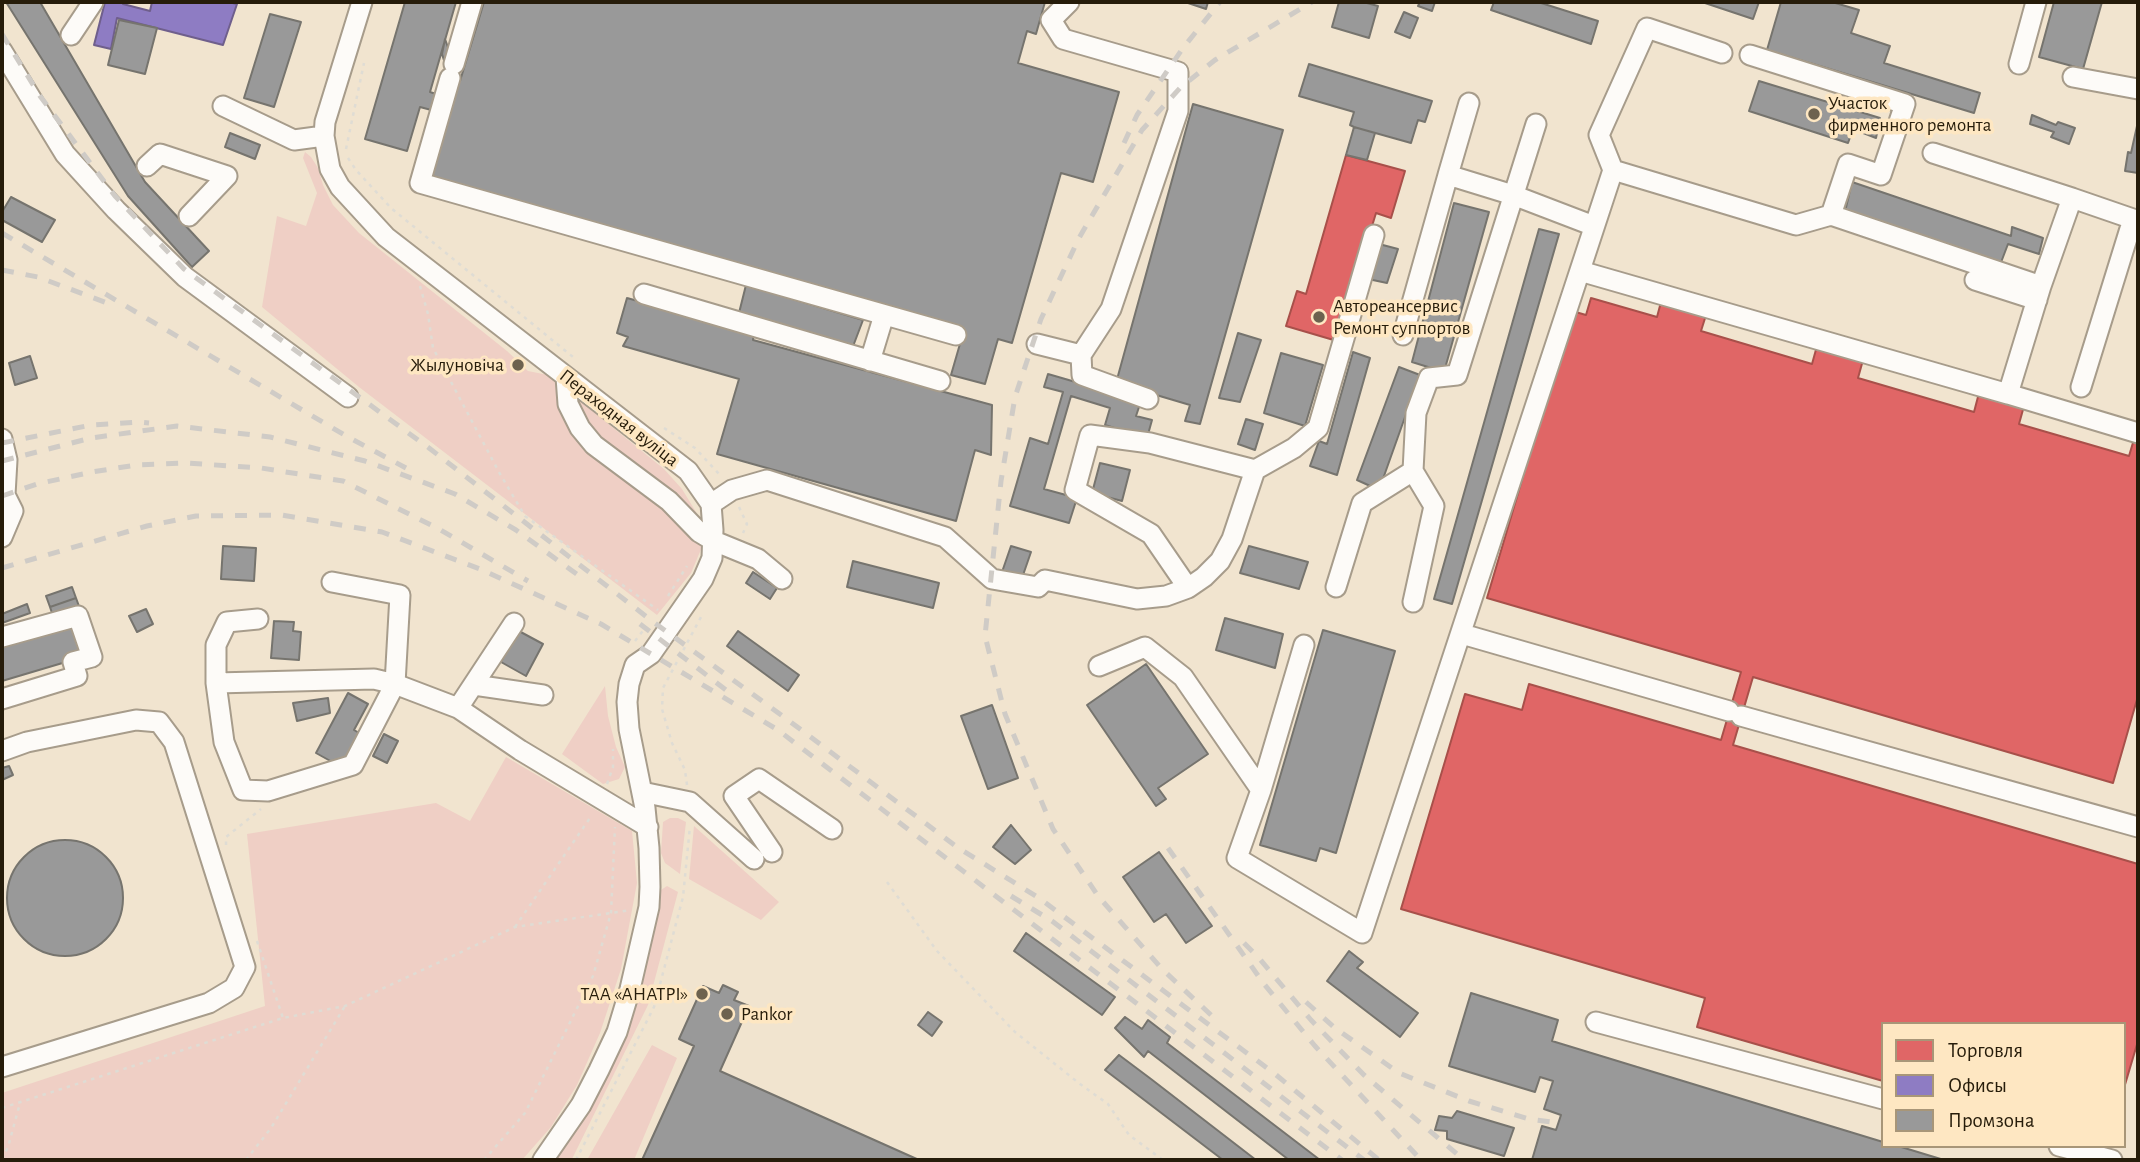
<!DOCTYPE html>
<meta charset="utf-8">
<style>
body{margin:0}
#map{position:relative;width:2140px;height:1162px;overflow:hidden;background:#f1e4cf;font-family:"Alegreya Sans",sans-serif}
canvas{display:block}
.frame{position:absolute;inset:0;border:4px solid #261c0a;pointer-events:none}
.legend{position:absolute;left:1881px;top:1022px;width:245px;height:126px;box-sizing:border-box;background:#fee7c2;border:2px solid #a89678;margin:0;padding:9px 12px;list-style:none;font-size:21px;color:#261c0a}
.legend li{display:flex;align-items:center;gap:14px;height:35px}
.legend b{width:35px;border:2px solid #a89678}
</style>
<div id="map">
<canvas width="2140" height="1162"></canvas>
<div class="frame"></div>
<ul class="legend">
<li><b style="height:19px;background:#e06666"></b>Торговля</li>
<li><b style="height:19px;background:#8e7cc3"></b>Офисы</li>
<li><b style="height:19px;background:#999"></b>Промзона</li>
</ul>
</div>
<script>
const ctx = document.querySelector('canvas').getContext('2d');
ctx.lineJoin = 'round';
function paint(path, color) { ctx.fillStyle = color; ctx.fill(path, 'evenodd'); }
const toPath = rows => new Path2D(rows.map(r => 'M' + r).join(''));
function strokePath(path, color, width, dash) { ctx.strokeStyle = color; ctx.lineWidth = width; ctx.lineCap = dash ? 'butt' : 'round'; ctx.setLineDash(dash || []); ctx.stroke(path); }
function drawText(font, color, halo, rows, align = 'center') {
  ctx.font = font + ' "Alegreya Sans",sans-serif'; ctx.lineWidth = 7; ctx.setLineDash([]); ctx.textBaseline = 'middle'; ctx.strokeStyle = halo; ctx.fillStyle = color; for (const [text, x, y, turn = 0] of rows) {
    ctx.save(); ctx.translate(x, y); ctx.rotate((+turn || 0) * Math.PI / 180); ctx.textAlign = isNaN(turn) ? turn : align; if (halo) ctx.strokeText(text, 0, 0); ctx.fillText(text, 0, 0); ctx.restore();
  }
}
paint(toPath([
 [305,152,311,157,318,168,323,185,333,205,359,233,507,351,528,371,548,375,664,469,682,489,696,512,702,530,702,547,691,573,657,615,359,387,262,307,277,216,306,226,317,193,303,158],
 [605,686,608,716,616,747,625,767,619,779,603,784,562,754],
 [506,757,632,831,637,883,621,969,600,1033,577,1085,551,1127,522,1160,2,1160,2,1093,265,1006,247,834,436,803,470,821],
 [670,818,678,818,686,822,680,874,665,863,661,853,663,822],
 [694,826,779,902,761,920,689,879],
 [667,886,678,892,648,1005,572,1159,574,1160,556,1160,592,1099,637,1002,658,892],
 [652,1045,677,1058,634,1160,587,1160]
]), '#efcfc5');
const shops = toPath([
 [1346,155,1405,171,1391,218,1376,213,1337,341,1286,326,1297,291,1306,294,1346,155],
 [1591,298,1657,317,1661,302,1706,315,1701,331,1812,364,1817,346,1863,360,1858,378,1974,412,1979,393,2024,406,2019,424,2129,456,2135,436,2138,437,2138,696,2113,783,1753,677,1733,745,2138,864,2138,1041,2124,1088,2124,1024,1883,1024,1883,1081,1697,1027,1705,998,1401,909,1465,694,1522,710,1529,684,1721,740,1741,672,1487,598,1572,311,1586,315,1591,298]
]);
paint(shops, '#e06666');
strokePath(shops, '#a8504a', 2);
const offices = toPath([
 [105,2,124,2,123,4,150,11,152,2,228,2,237,4,223,45,117,18,111,49,94,45,105,2]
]);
paint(offices, '#8e7cc3');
strokePath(offices, '#6f5f8c', 2);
const industry = toPath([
 [6,2,40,2,145,182,209,251,192,267,128,196,6,2],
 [405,2,456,2,430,92,439,95,435,111,420,107,407,151,365,139,405,2],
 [484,2,1045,2,1036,34,1027,31,1018,63,1119,92,1093,182,1061,173,1012,343,998,339,985,384,951,375,964,330,431,177,455,95,442,54,445,39,460,81,484,2],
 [1185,2,1208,2,1206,9,1185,2],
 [1339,2,1363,2,1378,6,1369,38,1332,27,1339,2],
 [1420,2,1435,2,1432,11,1418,6,1420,2],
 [1494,2,1538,2,1598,21,1591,44,1491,10,1494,2],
 [1702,2,1759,2,1753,19,1702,2],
 [1781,2,1832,2,1859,10,1851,33,1890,46,1884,63,1980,93,1974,113,1767,50,1781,2],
 [2054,2,2102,2,2083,69,2039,57,2054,2],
 [1404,12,1418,18,1410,38,1395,32,1404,12],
 [270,14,301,22,274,107,244,98,270,14],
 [119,20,157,28,145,74,108,65,119,20],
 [1309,64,1432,101,1425,122,1418,120,1411,143,1354,127,1350,125,1354,112,1299,96,1309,64],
 [1759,81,1880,118,1876,138,1853,129,1848,143,1749,111,1759,81],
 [1193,104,1283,130,1200,424,1185,421,1190,405,1116,383,1193,104],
 [2032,115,2056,125,2058,122,2075,128,2069,144,2051,137,2054,132,2030,124,2032,115],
 [2137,126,2138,126,2138,173,2125,171,2128,152,2131,153,2137,126],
 [1354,127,1375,133,1367,160,1346,155,1354,127],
 [230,133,260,145,255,159,225,147,230,133],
 [1852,182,2011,236,2012,227,2043,238,2039,254,2008,244,2000,265,1844,216,1852,182],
 [11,197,55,220,42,242,2,220,2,212,11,197],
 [1454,203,1489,212,1444,372,1412,362,1454,203],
 [1539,229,1559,234,1452,604,1434,599,1539,229],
 [1379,244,1398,249,1387,283,1368,279,1379,244],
 [746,285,863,320,852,349,806,339,808,332,739,313,746,285],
 [627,298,754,333,753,340,992,405,991,455,975,450,956,521,717,454,739,379,623,346,628,337,617,333,627,298],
 [1238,333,1261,340,1240,402,1219,398,1238,333],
 [1353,352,1370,358,1337,475,1310,466,1319,441,1327,444,1353,352],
 [1281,353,1323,365,1305,426,1264,413,1281,353],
 [30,356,37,378,15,385,9,363,30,356],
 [1399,367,1420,375,1379,490,1357,480,1399,367],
 [1048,374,1141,401,1136,416,1152,420,1147,438,1105,425,1110,408,1071,396,1044,489,1077,498,1069,523,1010,506,1030,438,1048,444,1063,392,1044,387,1048,374],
 [1246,419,1263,424,1255,450,1238,444,1246,419],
 [1100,463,1130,470,1122,501,1092,493,1100,463],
 [223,546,256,548,254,581,221,579,223,546],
 [1011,546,1031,552,1022,578,1002,572,1011,546],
 [1249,546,1308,562,1299,589,1240,573,1249,546],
 [853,561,939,583,933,608,847,587,853,561],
 [753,572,777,588,770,599,746,583,753,572],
 [72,587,76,598,50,607,46,596,72,587],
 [76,598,80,609,54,619,50,607,76,598],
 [27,604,30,613,2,623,2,614,27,604],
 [146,609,153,624,137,632,129,616,146,609],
 [1225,618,1283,634,1275,668,1216,650,1225,618],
 [274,621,294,622,293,631,301,632,299,660,271,658,274,621],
 [75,623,86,656,2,681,2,645,75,623],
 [517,630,543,644,526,676,501,662,517,630],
 [1323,630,1395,651,1336,853,1320,848,1316,861,1260,845,1323,630],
 [738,631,799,675,788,691,727,646,738,631],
 [1146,664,1208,754,1158,788,1166,799,1156,806,1087,705,1146,664],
 [348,693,368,704,354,730,361,734,343,768,316,753,348,693],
 [328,698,330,713,297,721,293,703,328,698],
 [992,705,1018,778,988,789,961,716,992,705],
 [384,734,398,741,387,763,373,756,384,734],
 [9,766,13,775,2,780,2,768,9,766],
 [1011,825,1031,850,1015,864,993,847,1011,825],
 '7 898a58 58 0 1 1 116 0a58 58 0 1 1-116 0Z',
 [1159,852,1212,926,1186,943,1166,914,1154,922,1123,877,1159,852],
 [1026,933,1115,997,1102,1015,1014,951,1026,933],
 [1349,951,1363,962,1357,968,1418,1013,1400,1037,1327,981,1349,951],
 [723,985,738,992,734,1000,749,1006,720,1071,919,1160,642,1160,694,1046,679,1039,703,986,719,993,723,985],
 [1471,993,1558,1020,1552,1041,1883,1142,1883,1146,1898,1146,1944,1160,1532,1160,1542,1126,1556,1130,1561,1115,1544,1109,1553,1081,1540,1077,1535,1092,1449,1066,1471,993],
 [928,1012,942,1022,932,1036,918,1025,928,1012],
 [1125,1017,1142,1029,1148,1020,1170,1037,1167,1043,1320,1160,1289,1160,1148,1051,1144,1057,1115,1028,1125,1017],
 [1119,1055,1151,1079,1256,1160,1223,1160,1105,1070,1119,1055],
 [1457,1111,1514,1128,1504,1156,1447,1139,1447,1131,1435,1130,1439,1116,1452,1118,1457,1111]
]);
paint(industry, '#999');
strokePath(industry, '#76746e', 2);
const minor = toPath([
 [362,2,325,122,324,136,330,169,340,187,386,237,688,471,711,504,713,530,712,558,703,579,651,654,635,665,629,684,627,702,629,729,645,808,649,848,650,887,649,907,630,989,617,1032,599,1070,581,1105,543,1160],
 [1069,2,1051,20,1063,39,1178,72,1178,111,1111,309,1081,355,1082,375,1148,399],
 [71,35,93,2],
 [2,51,65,154,116,210,185,277,348,397],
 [1750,55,1905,104,1881,175,1848,164,1831,215,2041,286,2008,394,2138,433],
 [454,64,472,2],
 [2019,64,2036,2],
 [2073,77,2138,89],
 [450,78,420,183,956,335],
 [223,106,294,140,324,136],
 [1933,153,2072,198,2041,286],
 [147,166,160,154,227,176,189,216],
 [1613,170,1796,225,1831,215],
 [1448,175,1469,103],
 [2072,198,2133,219,2081,387],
 [1580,271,2008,394],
 [1975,280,2037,300],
 [644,294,940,381],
 [1403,335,1448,175,1513,195,1594,226],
 [1037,344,1081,355],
 [870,361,884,315],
 [566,377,568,404,580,428,594,445,669,501,699,532,714,541,758,559,782,579],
 [2,439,7,460,5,495,13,511,2,537],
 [1413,471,1434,506,1413,602],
 [711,504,732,490,767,480,945,537,992,579,1038,587,1045,580,1137,599,1166,596,1188,588,1204,577,1220,561,1232,539,1255,470,1294,448,1318,428,1374,235],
 [1336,587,1362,503,1413,471,1416,413,1429,378,1457,375,1536,124],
 [1188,588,1151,534,1075,490,1090,435,1150,443,1255,470],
 [258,619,227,622,216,645,216,683,374,679,395,684,458,708,520,750,648,827],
 [1462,634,1729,711],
 [2,637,78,616,92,657,73,662,77,676,2,699],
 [1099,666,1145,647,1183,677,1261,790,1237,858,1362,933,1613,170,1599,135,1647,28,1722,53],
 [216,683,224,742,243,790,268,791,353,765,395,684,400,595,332,582],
 [474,685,543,695],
 [458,708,514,623],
 [1741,716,2138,827],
 [2,751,27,742,136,720,159,722,174,742,245,967,234,988,209,1003,2,1067],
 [1261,790,1304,645],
 [642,792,690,802,754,859],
 [772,852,734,796,759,779,832,829],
 [1596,1022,1883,1099],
 [2059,1146,2112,1160]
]);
strokePath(minor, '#a79c8b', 23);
strokePath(toPath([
 [346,149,364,63],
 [348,158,356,170,391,208,573,357],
 [420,286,428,314,433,348,500,474,525,516,658,610],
 [664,428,695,448,720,475],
 [739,507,747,524,743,533],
 [668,596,687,566],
 [635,641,646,627],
 [607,784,613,767,613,749],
 [687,785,685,770,672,743,662,709,663,688,701,617],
 [226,845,226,837,261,809],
 [887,882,937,951,1015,1032,1080,1084,1108,1104,1129,1135,1163,1160],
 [515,927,592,815],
 [257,941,283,1018],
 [2,1108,283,1018,345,1006,515,927,631,910],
 [2,1159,8,1147,20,1103],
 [246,1160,271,1128,345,1006],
 [484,1160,525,1113,593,976,611,913,615,827],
 [576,1160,654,1007,683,897,690,826]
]), '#dfdcd4', 2.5, [3.5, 5]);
strokePath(minor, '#fdfbf8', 19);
strokePath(toPath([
 [2,34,40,96,115,196,184,269,429,448,652,621,784,717,957,847,1039,898,1275,1074,1379,1160],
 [1124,143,1137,115,1183,48,1220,2],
 [2,233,348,437,406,468],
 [2,270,38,277,107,303],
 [2,443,91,425,139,422,149,423],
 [2,461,91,438,177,426,270,437,365,461,455,494,516,530,582,578],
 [2,496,37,484,92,472,136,465,186,463,261,468,343,481,439,529,528,581],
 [2,568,147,526,196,516,282,515,382,532,480,569,601,624,778,730,1342,1160],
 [640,624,726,690],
 [1168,848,1264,984,1315,1046,1421,1160],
 [1011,896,1052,921,1364,1160],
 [1244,943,1258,957,1311,1020,1364,1075,1464,1160],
 [1306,1002,1335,1028,1399,1073,1469,1101,1529,1119,1558,1123],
 [1211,1015,1162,969,1098,896,1053,829,1005,714,985,636,1001,481,1015,397,1041,319,1079,238,1142,130,1180,88,1215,60,1312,2]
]), '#cfcbc6', 5, [12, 12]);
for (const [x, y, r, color] of [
 [1814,114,7,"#6d624f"],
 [1319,317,7,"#6d624f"],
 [518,365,7,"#6d624f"],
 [702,994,7,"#6d624f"],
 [727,1014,7,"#6d624f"]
]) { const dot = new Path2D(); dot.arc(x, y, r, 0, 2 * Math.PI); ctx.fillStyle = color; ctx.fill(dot); strokePath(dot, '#fee7c2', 2.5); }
drawText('19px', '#261c0a', '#fee7c2', [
 ["Участок",1828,103],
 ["фирменного ремонта",1828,125],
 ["Автореансервис",1333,306],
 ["Ремонт суппортов",1333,328],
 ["Жылуновіча",504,365,"right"],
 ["ТАА «АНАТРI»",688,994,"right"],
 ["Pankor",741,1014]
], 'left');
drawText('19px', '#261c0a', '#fee7c2', [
 ["Пераходная вуліца",619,418,38]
]);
</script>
